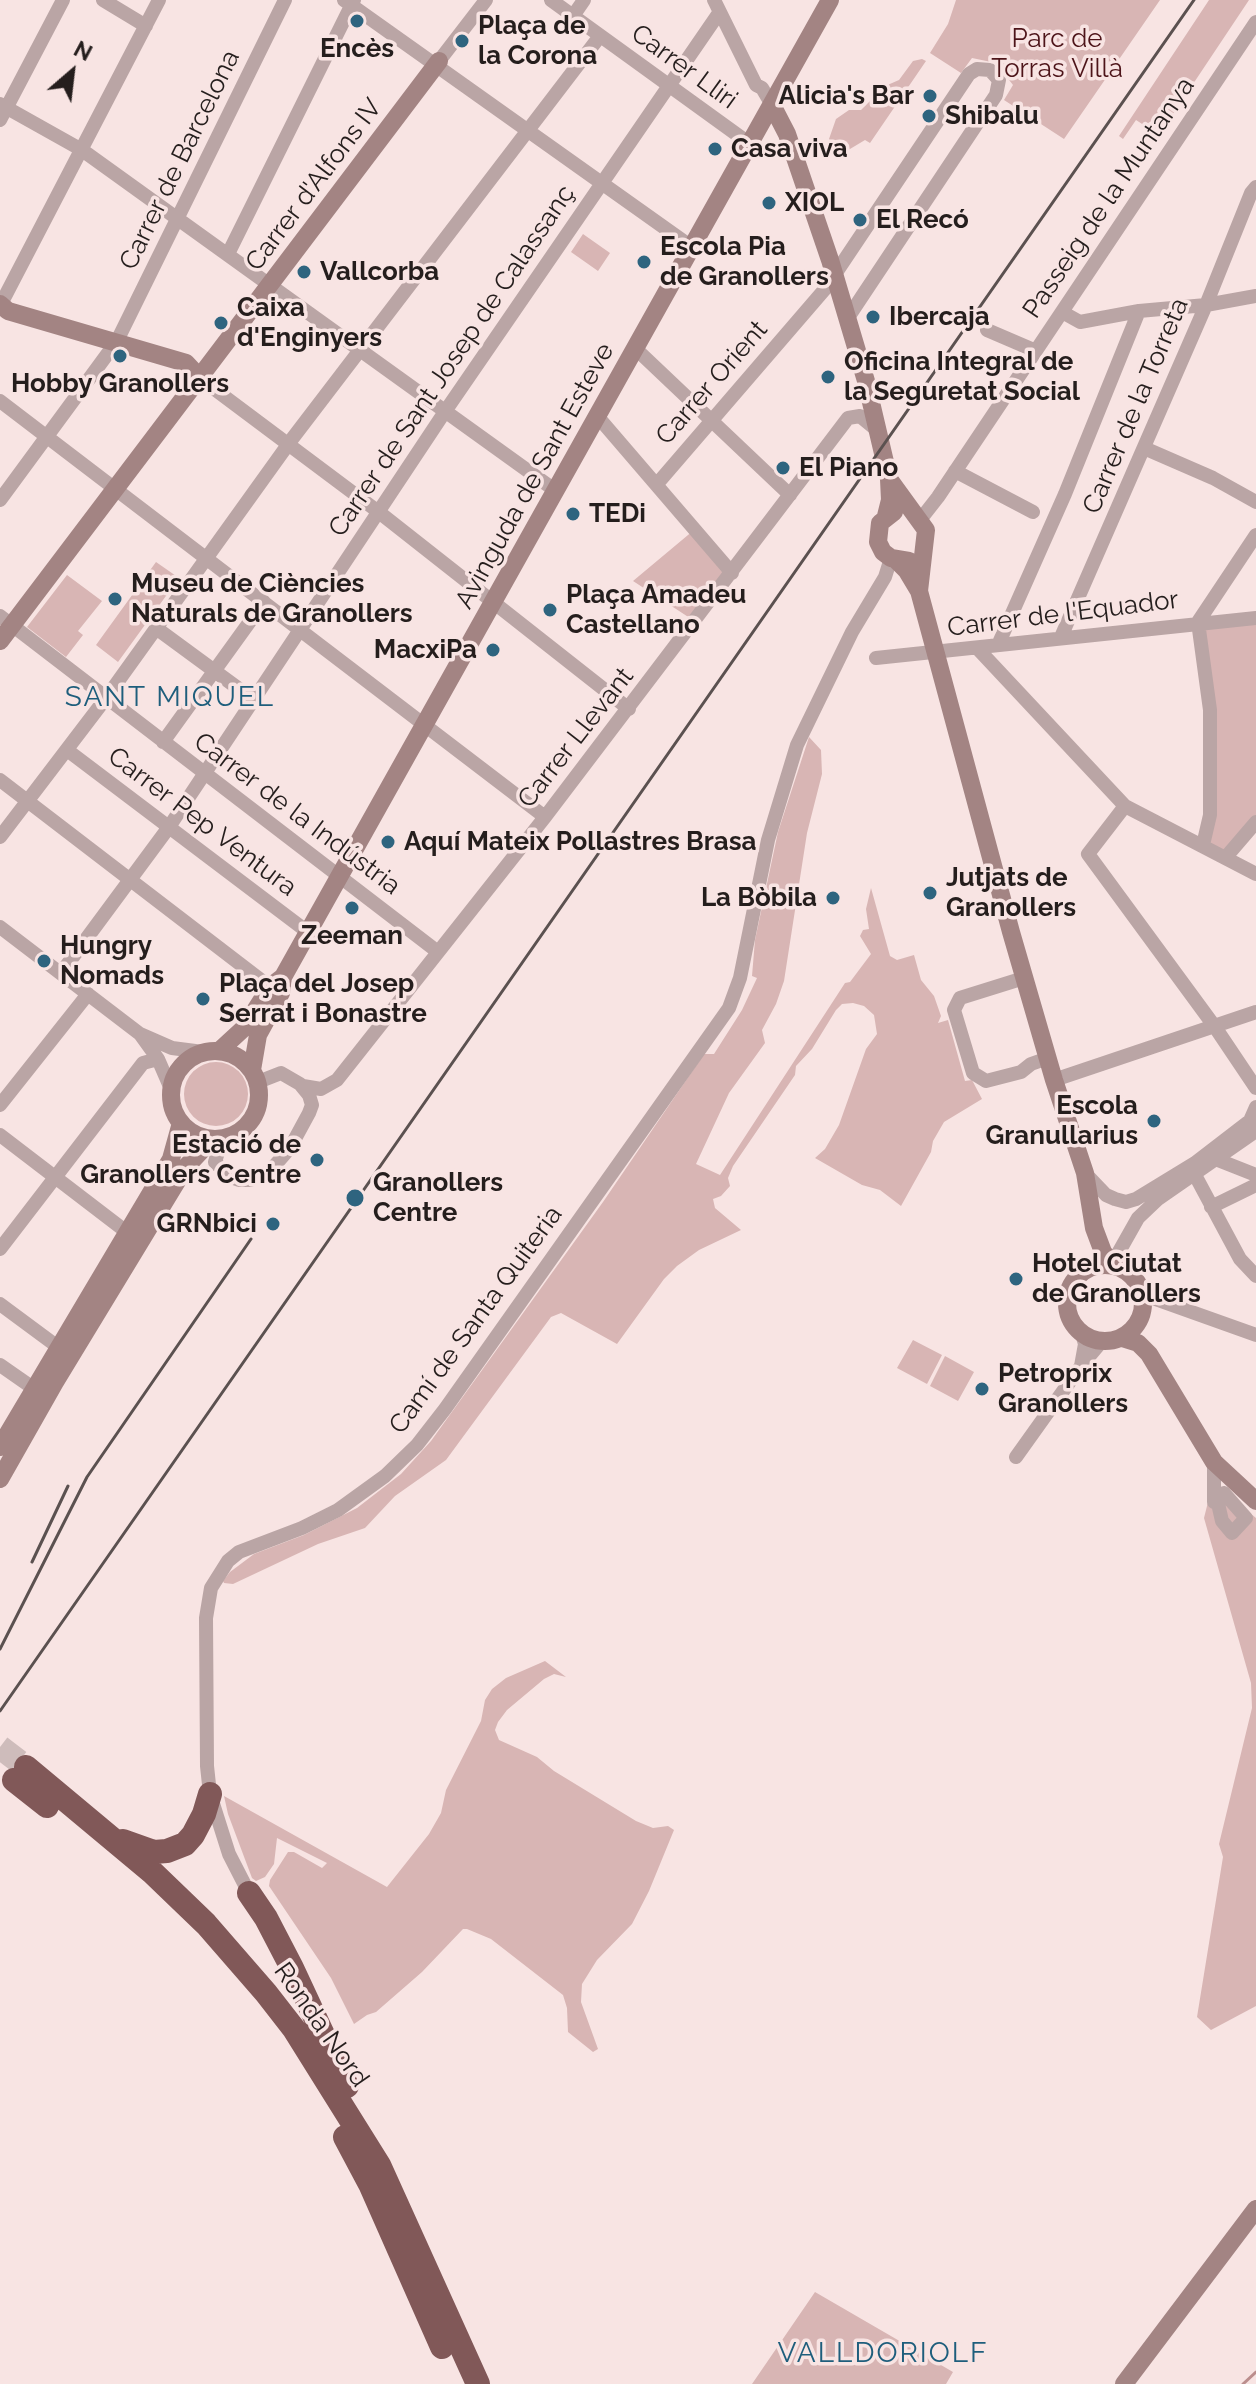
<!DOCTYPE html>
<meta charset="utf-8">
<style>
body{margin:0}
#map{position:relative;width:1256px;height:2384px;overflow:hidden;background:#f8e4e3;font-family:Raleway,sans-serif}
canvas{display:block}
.north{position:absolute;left:32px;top:32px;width:80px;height:80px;-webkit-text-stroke:6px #f8e4e3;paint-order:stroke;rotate:28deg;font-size:22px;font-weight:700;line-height:32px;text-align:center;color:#251e1d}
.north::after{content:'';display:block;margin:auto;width:28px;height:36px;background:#251e1d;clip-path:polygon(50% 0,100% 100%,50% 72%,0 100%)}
</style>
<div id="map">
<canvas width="1256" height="2384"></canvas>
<div class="north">N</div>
</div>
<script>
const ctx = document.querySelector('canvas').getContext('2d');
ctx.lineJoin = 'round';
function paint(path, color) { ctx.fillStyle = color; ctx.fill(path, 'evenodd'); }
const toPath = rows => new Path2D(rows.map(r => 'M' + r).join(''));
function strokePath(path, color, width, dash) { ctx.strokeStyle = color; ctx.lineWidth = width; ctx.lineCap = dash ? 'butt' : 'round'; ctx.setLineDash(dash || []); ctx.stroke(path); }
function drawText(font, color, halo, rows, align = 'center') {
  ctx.font = font + ' Raleway,sans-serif'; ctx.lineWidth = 7; ctx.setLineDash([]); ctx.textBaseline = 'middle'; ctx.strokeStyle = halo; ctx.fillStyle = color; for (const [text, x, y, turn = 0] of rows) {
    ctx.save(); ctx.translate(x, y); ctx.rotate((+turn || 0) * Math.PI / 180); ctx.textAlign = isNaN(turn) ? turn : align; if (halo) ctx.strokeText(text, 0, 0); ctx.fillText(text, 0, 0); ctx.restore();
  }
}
paint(toPath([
 [956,0,1160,0,1064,139,1004,100,1013,85,996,63,972,58,961,73,930,53,948,24],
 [1209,0,1249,0,1159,135,1136,120,1123,139,1119,136],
 [922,59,926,61,870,143,865,140,835,158,829,139,836,119,849,110,861,110,871,100,876,90,899,80,913,61],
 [583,234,610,253,598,271,571,252],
 [694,530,732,573,696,622,633,581],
 [156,562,179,578,118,662,96,645],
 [67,575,102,601,78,631,83,635,66,657,27,627],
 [1256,618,1256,822,1226,857,1203,845,1210,815,1198,622],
 [809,737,821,750,822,774,807,833,784,981,776,1004,762,1030,765,1043,729,1093,696,1164,720,1175,845,983,850,982,871,954,860,936,863,930,869,929,866,909,871,888,890,956,897,960,914,955,921,980,934,996,941,1016,938,1023,948,1020,965,1081,972,1080,982,1099,944,1122,933,1141,931,1152,901,1206,880,1190,862,1185,815,1158,825,1149,839,1125,866,1049,877,1034,874,1015,864,1006,853,1003,842,1004,836,1010,812,1049,796,1066,795,1075,733,1166,728,1178,730,1186,721,1196,713,1199,715,1208,741,1230,699,1250,677,1266,664,1279,617,1344,561,1313,551,1317,446,1460,395,1496,365,1528,318,1544,233,1584,224,1583,223,1581,230,1572,254,1554,304,1535,357,1508,401,1474,431,1441,603,1202,704,1054,714,1054,742,1010,757,978,752,976,755,940,778,832],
 '184 1094a32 32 0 1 1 64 0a32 32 0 1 1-64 0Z',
 [913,1340,942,1355,927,1384,897,1368],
 [945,1356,974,1372,958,1401,930,1386],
 [1228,1495,1256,1518,1256,2006,1211,2030,1197,2017,1223,1857,1219,1844,1252,1708,1251,1683,1204,1518,1208,1502],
 [545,1661,566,1677,554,1674,544,1679,507,1710,498,1722,495,1730,499,1740,537,1757,554,1771,636,1821,653,1828,668,1826,674,1830,649,1891,632,1924,597,1960,582,1984,581,2002,598,2049,593,2052,568,2032,567,2008,563,1995,491,1939,467,1929,463,1929,422,1972,376,2012,367,2015,354,2024,331,1978,269,1886,270,1880,288,1852,294,1852,322,1868,327,1863,277,1838,274,1864,265,1877,256,1881,252,1878,228,1814,224,1796,387,1887,429,1834,441,1813,446,1790,481,1721,485,1700,492,1689,506,1678],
 [815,2292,953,2372,946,2384,752,2384]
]), '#d8b5b4');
strokePath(toPath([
 [1243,2384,1256,2372]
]), '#bb8e8d', 3);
strokePath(toPath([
 [0,1747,26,1767]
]), '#cebcbb', 24, [24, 12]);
strokePath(toPath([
 [103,0,146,26],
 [344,0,693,248],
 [551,0,750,144],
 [714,0,756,85,762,88,772,105],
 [573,16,584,0],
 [439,61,486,0],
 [0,104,82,150,556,491],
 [0,120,63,0],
 [228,254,354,0],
 [1,304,159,0],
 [1062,312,1080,322,1139,311,1206,305,1256,296],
 [987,330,1036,351],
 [636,349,790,495],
 [201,379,380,513,629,709],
 [0,401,545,817],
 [598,417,732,573],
 [1144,448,1213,478,1256,502],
 [955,471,1033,512],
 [657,484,825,289,969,74,977,69,990,70,999,80,996,95,847,319],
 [0,500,117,341,285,0],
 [920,520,938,497,1256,22],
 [0,616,438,952],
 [156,628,254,700],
 [1061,637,1206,305,1251,193,1256,187],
 [998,645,1065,494,1139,311],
 [978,649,1125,806,1256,874],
 [876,658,1256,618],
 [163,742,264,602],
 [67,750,309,933],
 [0,780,270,987],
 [1125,806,1088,854,1215,1027,1256,1088],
 [0,837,106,698,292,439,600,36],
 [1203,845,1210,815,1210,710,1198,622,1256,535],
 [1226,857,1256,822],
 [0,927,140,1034,172,1048,203,1052],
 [61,973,169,827,444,413,719,13],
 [1024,978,960,998,954,1010,973,1073,986,1081,1021,1072,1031,1064,1048,1058],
 [140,1034,158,1059,171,1089],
 [1054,1080,1256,1012],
 [303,1086,321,1089,337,1080,545,817,848,418,860,416,877,430],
 [0,1105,88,994],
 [1245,1132,1256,1107],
 [0,1135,128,1233],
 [222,1139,215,1162,228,1176,239,1180,250,1180,269,1172,290,1148,309,1113,312,1105,309,1095,300,1084,281,1073,258,1082],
 [1218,1160,1256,1175],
 [1085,1173,1106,1195,1115,1199,1126,1202,1136,1199,1195,1163,1247,1123],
 [1195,1175,1240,1259,1256,1276],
 [1211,1207,1256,1185],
 [0,1249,143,1063,158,1059],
 [1115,1266,1116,1257,1138,1218,1158,1199,1256,1131],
 [1144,1295,1256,1335],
 [0,1304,58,1347],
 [0,1365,33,1388],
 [1081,1366,1085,1344,1082,1334],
 [1016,1457,1081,1366,1102,1341],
 [1214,1462,1214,1502],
 [1224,1493,1246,1518,1232,1533,1222,1521,1217,1499,1224,1493],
 [249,1893,229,1854,210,1794,207,1766,206,1618,211,1588,228,1561,239,1552,302,1528,338,1510,385,1476,417,1445,445,1409,729,1008,740,978,768,840,797,745,852,632,885,577,891,558]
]), '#baa5a5', 14);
strokePath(toPath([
 [772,105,787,134,830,260,866,381,889,479,890,500,886,516],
 [0,304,8,311,186,363,201,379],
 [889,479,926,530,919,591],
 [894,512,880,523,878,542,883,552,891,558,909,561],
 [897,561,907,571,919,591,1011,932,1054,1080,1085,1173,1094,1228,1103,1252,1113,1265],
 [0,641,439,61],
 '171 1095a44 44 0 1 1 88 0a44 44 0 1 1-88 0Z',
 [219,1051,244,1028,270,987,283,977],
 [252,1070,258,1035,281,993,283,977,830,0],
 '1067 1303a38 38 0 1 1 76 0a38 38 0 1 1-76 0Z',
 [1122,1338,1138,1343,1149,1354,1214,1462,1256,1501],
 [0,1447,171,1159,181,1123],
 [0,1479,55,1382,185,1168,212,1139],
 [1124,2384,1256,2209]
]), '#a38483', 18);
strokePath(toPath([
 [26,1767,153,1873,206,1924,266,1993,294,2029,379,2165,478,2384],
 [14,1780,47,1806],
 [123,1841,154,1852,167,1851,185,1844,193,1835,204,1814,210,1794],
 [249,1893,266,1918,292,1968,347,2086],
 [345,2137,370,2184,442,2347]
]), '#815858', 24);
strokePath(toPath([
 [32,1562,68,1486],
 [0,1649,87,1477,251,1239],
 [0,1711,1194,0]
]), '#5b5150', 3);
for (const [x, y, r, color] of [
 [357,21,8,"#2e647f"],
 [462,41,8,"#2e647f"],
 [930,96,8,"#2e647f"],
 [929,116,8,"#2e647f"],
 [715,149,8,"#2e647f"],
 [769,203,8,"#2e647f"],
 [860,220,8,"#2e647f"],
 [644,262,8,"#2e647f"],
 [304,272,8,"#2e647f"],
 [873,317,8,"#2e647f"],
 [221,323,8,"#2e647f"],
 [120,356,8,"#2e647f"],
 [828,377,8,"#2e647f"],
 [783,468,8,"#2e647f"],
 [573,514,8,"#2e647f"],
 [115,599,8,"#2e647f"],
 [550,610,8,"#2e647f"],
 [493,650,8,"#2e647f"],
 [388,842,8,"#2e647f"],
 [930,893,8,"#2e647f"],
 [833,898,8,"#2e647f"],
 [352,908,8,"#2e647f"],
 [44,961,8,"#2e647f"],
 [203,999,8,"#2e647f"],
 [1154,1121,8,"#2e647f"],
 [317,1160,8,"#2e647f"],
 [355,1198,10,"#2e647f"],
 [273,1224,8,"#2e647f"],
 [1016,1279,8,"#2e647f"],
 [982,1389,8,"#2e647f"]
]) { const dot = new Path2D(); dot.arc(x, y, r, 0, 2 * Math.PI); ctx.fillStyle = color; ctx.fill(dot); strokePath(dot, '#f8e4e3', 3); }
drawText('bold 26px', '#251e1d', '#f8e4e3', [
 ["Plaça de",478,26],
 ["la Corona",478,56],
 ["Encès",357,49,"center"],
 ["Alicia's Bar",914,96,"right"],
 ["Shibalu",945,116],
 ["Casa viva",731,149],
 ["XIOL",785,203],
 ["El Recó",876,220],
 ["Escola Pia",660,247],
 ["de Granollers",660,277],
 ["Vallcorba",320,272],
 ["Caixa",237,308],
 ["d'Enginyers",237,338],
 ["Ibercaja",889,317],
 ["Oficina Integral de",844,362],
 ["la Seguretat Social",844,392],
 ["Hobby Granollers",120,384,"center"],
 ["El Piano",799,468],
 ["TEDi",589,514],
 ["Museu de Ciències",131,584],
 ["Naturals de Granollers",131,614],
 ["Plaça Amadeu",566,595],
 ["Castellano",566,625],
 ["MacxiPa",477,650,"right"],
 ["Aquí Mateix Pollastres Brasa",404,842],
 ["Jutjats de",946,878],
 ["Granollers",946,908],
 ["La Bòbila",817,898,"right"],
 ["Zeeman",352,936,"center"],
 ["Hungry",60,946],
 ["Nomads",60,976],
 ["Plaça del Josep",219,984],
 ["Serrat i Bonastre",219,1014],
 ["Escola",1138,1106,"right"],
 ["Granullarius",1138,1136,"right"],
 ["Estació de",301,1145,"right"],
 ["Granollers Centre",301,1175,"right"],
 ["Granollers",373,1183],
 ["Centre",373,1213],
 ["GRNbici",257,1224,"right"],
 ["Hotel Ciutat",1032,1264],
 ["de Granollers",1032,1294],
 ["Petroprix",998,1374],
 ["Granollers",998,1404]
], 'left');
drawText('26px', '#4d1419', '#f8e4e3', [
 ["Parc de",1057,39],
 ["Torras Villà",1057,69]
]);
drawText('26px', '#251e1d', '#f8e4e3', [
 ["Carrer Lliri",684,67,36],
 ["Carrer de Barcelona",180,160,-64],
 ["Carrer d'Alfons IV",314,185,-53],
 ["Passeig de la Muntanya",1109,198,-56],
 ["Carrer de Sant Josep de Calassanç",452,361,-56],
 ["Carrer Orient",712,383,-49],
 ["Carrer de la Torreta",1136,406,-67],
 ["Avinguda de Sant Esteve",535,476,-61],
 ["Carrer de l'Equador",1063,614,-7],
 ["Carrer Llevant",576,738,-52],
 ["Carrer de la Indústria",297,814,37],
 ["Carrer Pep Ventura",202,822,37],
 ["Camí de Santa Quiteria",476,1320,-54],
 ["Ronda Nord",321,2025,55]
]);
ctx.letterSpacing = '2px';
drawText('28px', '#1e5e7c', '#f8e4e3', [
 ["SANT MIQUEL",170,698],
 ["VALLDORIOLF",883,2354]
]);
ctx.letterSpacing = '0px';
</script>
